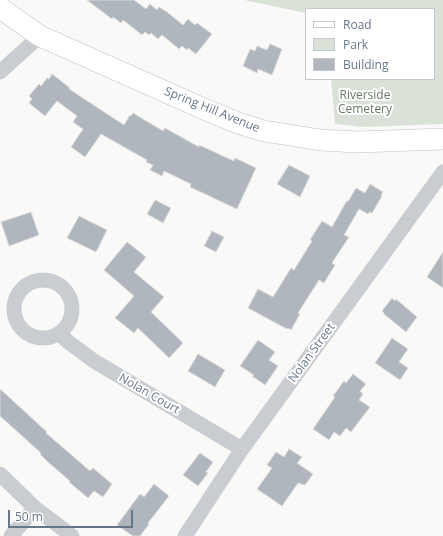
<!DOCTYPE html>
<style>
body{margin:0}
#map{position:relative;width:443px;height:536px;overflow:hidden;background:#f9f9f7;font-family:"Open Sans",sans-serif}
canvas{display:block}
.legend{position:absolute;left:305px;top:8px;width:130px;height:72px;box-sizing:border-box;background:#fff;border:1px solid #c2c8d0;margin:0;padding:5px 7px;list-style:none;font-size:12px;color:#66768a}
.legend li{display:flex;align-items:center;gap:8px;height:20px}
.legend b{width:20px;border:1px solid #c2c8d0}
.scale{position:absolute;left:8px;top:510px;width:125px;height:18px;box-sizing:border-box;border:2px solid #66768a;border-top:0;padding-left:5px;font-size:12px;line-height:14px;white-space:nowrap;color:#66768a;-webkit-text-stroke:3px #fff;paint-order:stroke}
</style>
<div id="map">
<canvas width="443" height="536"></canvas>
<ul class="legend">
<li><b style="height:5px;background:#fff"></b>Road</li>
<li><b style="height:11px;background:#dae2d8"></b>Park</li>
<li><b style="height:11px;background:#afb6be"></b>Building</li>
</ul>
<div class="scale">50 m</div>
</div>
<script>
const ctx = document.querySelector('canvas').getContext('2d');
ctx.lineJoin = 'round';
function paint(path, color) { ctx.fillStyle = color; ctx.fill(path, 'evenodd'); }
const toPath = rows => new Path2D(rows.map(r => 'M' + r).join(''));
function strokePath(path, color, width, dash) { ctx.strokeStyle = color; ctx.lineWidth = width; ctx.lineCap = dash ? 'butt' : 'round'; ctx.setLineDash(dash || []); ctx.stroke(path); }
function drawText(font, color, halo, rows, align = 'center') {
  ctx.font = font + ' "Open Sans",sans-serif'; ctx.lineWidth = 4; ctx.setLineDash([]); ctx.textBaseline = 'middle'; ctx.strokeStyle = halo; ctx.fillStyle = color; for (const [text, x, y, turn = 0] of rows) {
    ctx.save(); ctx.translate(x, y); ctx.rotate((+turn || 0) * Math.PI / 180); ctx.textAlign = isNaN(turn) ? turn : align; if (halo) ctx.strokeText(text, 0, 0); ctx.fillText(text, 0, 0); ctx.restore();
  }
}
paint(toPath([
 [244,0,443,0,443,124,365,127,335,124,331,79,434,79,434,9,306,9,306,13]
]), '#dae2d8');
const building = toPath([
 [87,0,134,0,146,9,150,4,157,10,159,7,167,12,183,25,188,19,195,25,197,23,212,34,196,54,188,48,187,50,182,46,179,49,162,35,158,39,151,33,149,35,145,32,142,35,123,20,121,23,113,17,112,19,87,0],
 [270,44,282,49,272,75,258,69,257,73,243,66,250,49,255,51,257,46,267,50,270,44],
 [52,74,70,88,69,89,124,125,130,115,131,116,133,113,163,131,165,128,199,147,199,145,234,161,235,158,256,168,237,209,190,187,191,184,164,171,162,176,150,170,153,165,146,162,147,160,101,134,85,157,71,147,83,129,73,122,77,116,57,101,45,116,29,103,32,99,29,96,39,84,41,86,47,78,49,79,52,74],
 [289,165,310,176,300,197,277,184,289,165],
 [370,184,383,192,381,195,382,196,372,213,369,212,368,214,359,209,344,235,349,237,332,263,335,265,324,283,319,280,298,313,300,314,291,330,288,328,287,329,248,308,258,289,273,297,291,268,294,270,312,241,310,240,322,221,332,227,346,202,349,200,356,188,365,193,370,184],
 [155,200,171,208,163,223,147,214,155,200],
 [31,212,39,235,9,246,1,222,31,212],
 [79,216,107,230,96,252,67,238,79,216],
 [212,231,224,237,216,252,204,246,212,231],
 [127,242,146,257,134,272,164,297,151,312,183,343,169,358,138,328,134,333,115,318,134,296,104,270,127,242],
 [443,252,443,288,427,277,443,252],
 [392,298,395,301,396,299,417,317,406,332,384,314,384,313,382,311,392,298],
 [392,338,408,349,399,362,408,368,400,380,375,363,392,338],
 [258,340,275,352,269,360,278,366,265,385,252,376,254,375,240,366,258,340],
 [198,354,225,370,215,387,188,371,198,354],
 [353,374,366,384,360,391,363,394,359,400,370,407,351,432,346,428,340,436,334,432,329,440,313,429,335,397,333,396,344,381,346,383,353,374],
 [0,389,47,432,46,433,90,471,93,468,112,484,103,497,94,491,88,498,69,482,70,481,48,462,40,454,41,453,0,416,0,389],
 [289,449,302,457,297,463,313,474,305,485,298,483,282,506,257,489,272,468,267,465,276,452,284,457,289,449],
 [200,453,213,462,206,472,208,473,198,486,183,475,200,453],
 [154,484,169,496,148,523,149,524,140,536,133,536,117,525,140,494,144,497,154,484]
]);
paint(building, '#afb6be');
strokePath(building, '#dbdbd9', 1);
const secondary = toPath([
 [0,8,40,36,204,109,238,123,264,131,320,140,358,142,443,139]
]);
strokePath(secondary, '#bdc1c7', 22);
strokePath(toPath([
 [0,72,40,36],
 '14 309a29 29 0 1 1 58 0a29 29 0 1 1-58 0Z',
 [60,333,67,341,94,361,242,449],
 [0,474,35,508,72,536],
 [11,536,35,508],
 [185,536,242,449,443,172]
]), '#c9ccd0', 15);
strokePath(secondary, '#fff', 21);
drawText('12px', '#647a62', '#fff', [
 ["Riverside",365,96],
 ["Cemetery",365,110]
]);
drawText('12px', '#66768a', '#fff', [
 ["Spring Hill Avenue",212,110,22],
 ["Nolan Street",312,353,-54],
 ["Nolan Court",149,394,30]
]);
</script>
